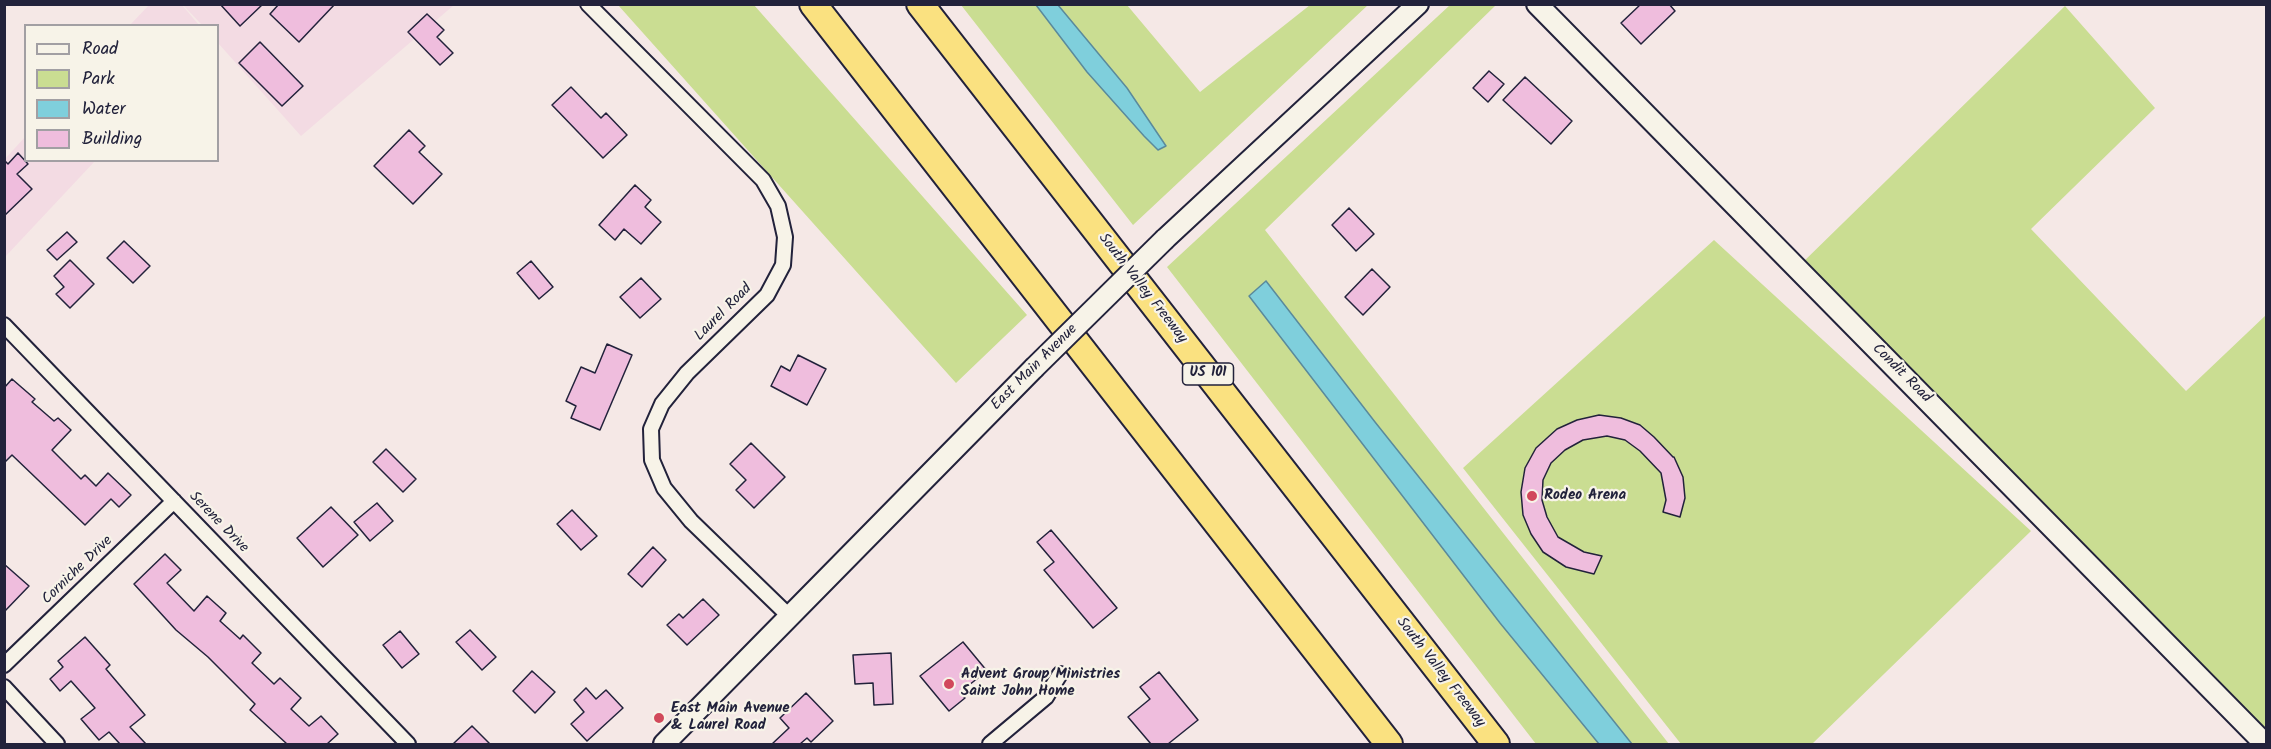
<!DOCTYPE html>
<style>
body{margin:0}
#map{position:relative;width:2271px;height:749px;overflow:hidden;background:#f5e8e6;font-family:Kalam,sans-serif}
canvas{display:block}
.frame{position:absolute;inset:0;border:6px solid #22223b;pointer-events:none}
.legend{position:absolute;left:24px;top:24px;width:195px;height:138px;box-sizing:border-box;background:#f7f3e8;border:2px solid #a29fa3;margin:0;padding:8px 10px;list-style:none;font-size:18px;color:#22223b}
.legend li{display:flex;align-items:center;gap:12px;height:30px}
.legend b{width:30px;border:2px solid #a29fa3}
</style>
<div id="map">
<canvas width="2271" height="749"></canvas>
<div class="frame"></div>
<ul class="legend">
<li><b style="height:8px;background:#f7f3e8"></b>Road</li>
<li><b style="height:16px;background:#cadd92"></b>Park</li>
<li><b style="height:16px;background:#7fcfdc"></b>Water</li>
<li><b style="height:16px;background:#efbddd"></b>Building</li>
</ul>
</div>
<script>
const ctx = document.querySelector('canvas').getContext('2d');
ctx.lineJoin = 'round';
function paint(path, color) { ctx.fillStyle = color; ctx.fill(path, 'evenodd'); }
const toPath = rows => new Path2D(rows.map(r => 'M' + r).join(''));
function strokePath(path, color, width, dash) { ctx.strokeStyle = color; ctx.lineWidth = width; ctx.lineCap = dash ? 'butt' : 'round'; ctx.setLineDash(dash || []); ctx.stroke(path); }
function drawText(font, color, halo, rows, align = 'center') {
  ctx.font = font + ' Kalam,sans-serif'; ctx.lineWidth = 4.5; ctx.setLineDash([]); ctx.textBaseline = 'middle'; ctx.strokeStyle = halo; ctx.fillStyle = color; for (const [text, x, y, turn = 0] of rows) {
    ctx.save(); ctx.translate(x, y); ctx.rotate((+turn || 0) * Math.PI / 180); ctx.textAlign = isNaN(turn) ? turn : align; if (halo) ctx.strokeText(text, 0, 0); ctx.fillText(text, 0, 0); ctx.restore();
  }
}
paint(toPath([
 [150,4,182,5,199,25,130,25],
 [183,5,454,5,301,136,218,43,218,26,202,25],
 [25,137,26,160,95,161,5,257,4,160]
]), '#f3dbe3');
paint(toPath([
 [618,5,754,5,1027,315,956,383],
 [961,5,1127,5,1200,92,1310,5,1368,5,1133,225],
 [1450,5,1496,5,1265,230,1669,744,1536,744,1167,267],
 [2065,6,2155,108,2031,229,2186,391,2266,315,2266,744,1799,266],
 [1714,240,2031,531,1812,744,1681,744,1463,468]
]), '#cadd92');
const water = toPath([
 [1036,5,1058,5,1127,88,1166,146,1158,150,1144,136,1087,72,1036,5],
 [1266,281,1375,422,1632,744,1599,744,1500,623,1249,296,1266,281]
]);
paint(water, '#7fcfdc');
strokePath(water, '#5a8a9c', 1.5);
const building = toPath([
 [220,4,263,4,240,26,220,4],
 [279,4,335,4,299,42,270,14,279,4],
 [1641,4,1669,4,1675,11,1641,44,1621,23,1641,4],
 [427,14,444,30,437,37,453,53,440,65,408,32,427,14],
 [260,42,303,86,282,106,239,63,260,42],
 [1489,71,1504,84,1488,102,1473,88,1489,71],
 [1525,77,1572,121,1551,144,1503,100,1525,77],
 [571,87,601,118,606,113,627,135,603,158,552,105,571,87],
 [409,130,425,146,419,152,442,174,413,204,374,166,409,130],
 [18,153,28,164,17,174,32,189,4,216,4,160,8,164,18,153],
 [635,185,651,200,645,207,661,222,641,244,624,229,615,240,599,225,635,185],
 [1349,208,1374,234,1356,251,1332,225,1349,208],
 [67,232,77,242,57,260,47,250,67,232],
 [124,241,150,266,133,283,107,258,124,241],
 [70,260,94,284,70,308,56,294,64,287,54,276,70,260],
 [531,261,553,287,539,299,517,273,531,261],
 [1372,269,1390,287,1363,315,1345,297,1372,269],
 [641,278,661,299,640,318,620,297,641,278],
 [607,344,632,355,600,430,571,418,576,406,566,401,581,367,595,373,607,344],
 [798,355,826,369,807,405,771,386,781,366,790,371,798,355],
 [12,379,35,399,32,402,54,421,58,418,71,430,52,450,81,479,85,475,96,486,108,473,131,495,119,507,111,499,85,525,12,455,4,463,4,388,12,379],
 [1599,415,1621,418,1640,425,1654,437,1673,457,1674,457,1683,477,1685,498,1680,517,1663,512,1666,500,1661,473,1640,451,1625,440,1607,436,1583,440,1565,450,1551,463,1543,480,1542,500,1547,517,1558,537,1584,552,1602,556,1594,574,1566,567,1543,552,1531,534,1523,515,1521,492,1525,468,1536,448,1557,429,1577,420,1599,415],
 [751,443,785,477,754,508,736,490,746,480,730,464,751,443],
 [386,449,416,479,403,492,373,462,386,449],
 [377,503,393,521,370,541,354,522,377,503],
 [331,507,358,535,323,567,297,538,331,507],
 [572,510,597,536,581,550,557,524,572,510],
 [1051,530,1117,608,1093,628,1044,570,1054,562,1037,542,1051,530],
 [653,547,666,560,642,587,628,574,653,547],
 [165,554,181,570,167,583,194,611,207,596,226,613,220,621,240,639,243,635,261,653,252,663,274,684,280,678,301,698,291,709,309,726,321,716,338,734,327,744,287,744,250,710,255,704,208,657,176,630,134,584,165,554],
 [4,564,29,586,4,612,4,564],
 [703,599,719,615,687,645,667,625,679,614,683,618,703,599],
 [470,630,496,657,482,670,456,642,470,630],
 [400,631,419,654,402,668,383,645,400,631],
 [85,637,110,665,106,669,145,715,130,727,146,744,120,744,109,732,99,740,81,719,95,708,71,681,60,691,50,679,63,667,58,661,85,637],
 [963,642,987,671,960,692,965,698,949,711,920,676,963,642],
 [891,653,893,704,874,705,873,683,855,684,853,655,891,653],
 [532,671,555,692,535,713,513,691,532,671],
 [1159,672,1198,720,1168,744,1151,744,1128,717,1150,699,1140,687,1159,672],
 [586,688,596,699,606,690,623,708,587,741,571,724,584,712,574,700,586,688],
 [806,693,833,721,811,742,807,738,800,744,772,744,789,728,780,718,806,693],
 [472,726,490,744,453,744,472,726]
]);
paint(building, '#efbddd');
strokePath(building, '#22223b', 1.5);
const street = toPath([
 [588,4,763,180,778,206,785,237,783,265,767,295,687,373,662,404,651,429,652,460,664,488,691,521,790,617],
 [4,325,408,744],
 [4,665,174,501],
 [4,687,57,744],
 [990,744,1046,697,1060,674]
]);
const secondary = toPath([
 [1537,4,2265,744],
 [1165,239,1418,4],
 [664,744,1034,368]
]);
const highway = toPath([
 [813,4,1389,744],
 [920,4,1496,744]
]);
strokePath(street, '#22223b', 18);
strokePath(secondary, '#22223b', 24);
strokePath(highway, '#22223b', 30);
strokePath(street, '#f7f3e8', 14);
strokePath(secondary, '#f7f3e8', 20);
strokePath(highway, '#fae180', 26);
const secondaryBridge = toPath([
 [1034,368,1165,239]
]);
strokePath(secondaryBridge, '#22223b', 24, []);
strokePath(secondaryBridge, '#f7f3e8', 20);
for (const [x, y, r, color] of [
 [1532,496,6,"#d1495b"],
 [949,684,6,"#d1495b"],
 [659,718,6,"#d1495b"]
]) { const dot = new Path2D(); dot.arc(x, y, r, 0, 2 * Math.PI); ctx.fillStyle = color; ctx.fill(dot); strokePath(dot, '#f7f3e8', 2); }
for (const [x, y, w] of [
 [1208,374,51]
]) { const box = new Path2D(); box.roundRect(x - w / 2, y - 11, w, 22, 4.5); ctx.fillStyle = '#f7f3e8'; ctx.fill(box); strokePath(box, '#22223b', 1.5); }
drawText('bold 14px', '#22223b', null, [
 ["US 101",1208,374]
]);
drawText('15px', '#22223b', '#f7f3e8', [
 ["South Valley Freeway",1142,289,52],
 ["Laurel Road",724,313,-45],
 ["East Main Avenue",1035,368,-45],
 ["Condit Road",1901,374,45],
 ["Serene Drive",218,523,46],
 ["Corniche Drive",78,571,-44],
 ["South Valley Freeway",1440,673,52]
]);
drawText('bold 15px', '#22223b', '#f7f3e8', [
 ["Rodeo Arena",1544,496],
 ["Advent Group Ministries",961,675],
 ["Saint John Home",961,692],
 ["East Main Avenue",671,709],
 ["& Laurel Road",671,726]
], 'left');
</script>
